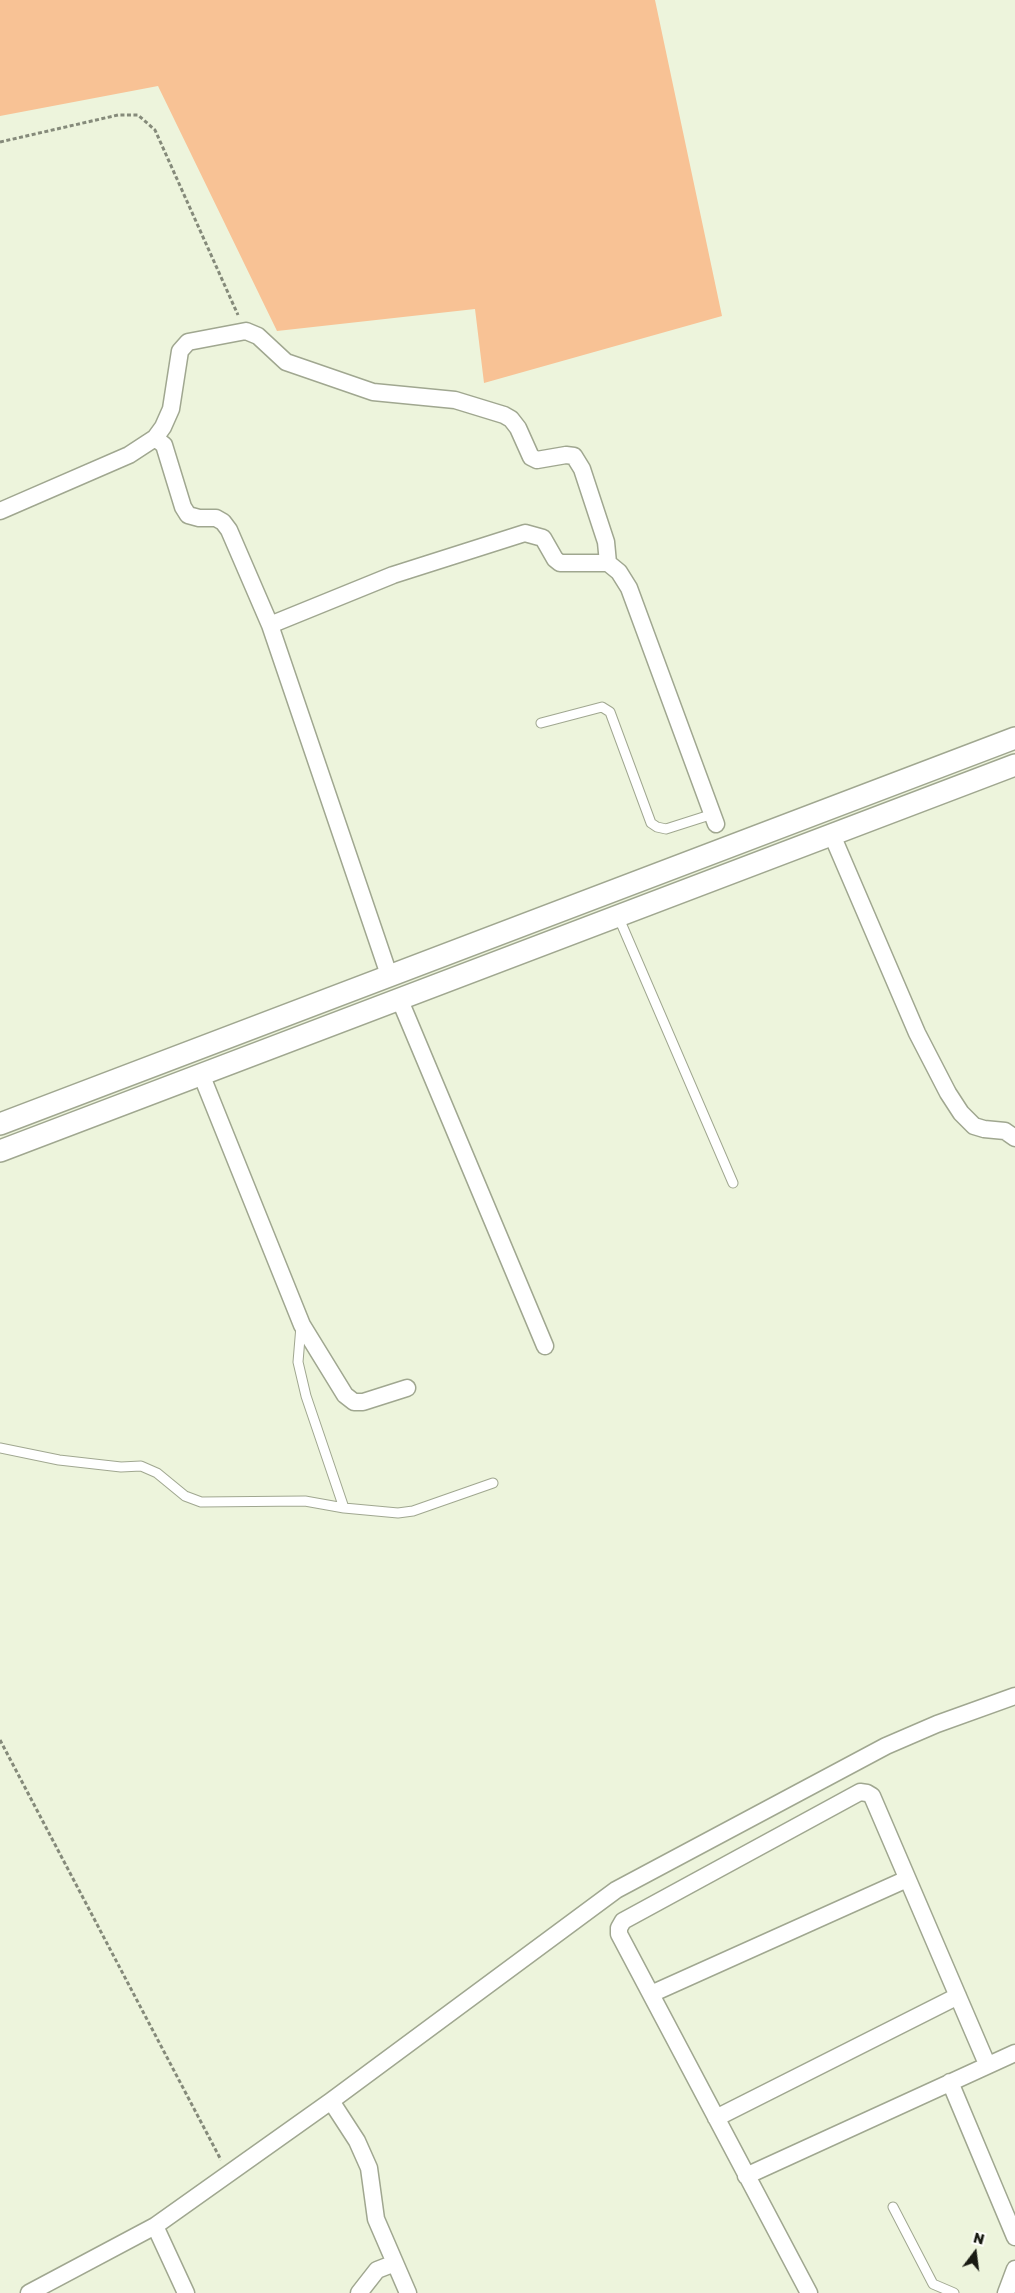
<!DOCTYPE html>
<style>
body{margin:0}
#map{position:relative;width:1015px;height:2293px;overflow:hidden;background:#edf4dc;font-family:"Golos Text",sans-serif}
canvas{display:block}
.north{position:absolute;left:950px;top:2228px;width:50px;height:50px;-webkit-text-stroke:4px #fdfef9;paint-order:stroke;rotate:15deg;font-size:14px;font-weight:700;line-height:20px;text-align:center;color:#181a12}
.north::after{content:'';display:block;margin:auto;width:18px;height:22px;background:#181a12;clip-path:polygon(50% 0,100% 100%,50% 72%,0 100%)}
</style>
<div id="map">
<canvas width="1015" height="2293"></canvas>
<div class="north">N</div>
</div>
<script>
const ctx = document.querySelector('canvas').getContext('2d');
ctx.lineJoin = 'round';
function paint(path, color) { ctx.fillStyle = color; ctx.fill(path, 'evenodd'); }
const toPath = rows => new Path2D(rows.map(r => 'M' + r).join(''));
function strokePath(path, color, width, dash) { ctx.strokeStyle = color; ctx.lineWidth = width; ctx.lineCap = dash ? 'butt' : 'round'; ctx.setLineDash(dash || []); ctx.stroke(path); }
paint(toPath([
 [0,0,655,0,722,316,484,383,475,309,277,331,158,86,0,116]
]), '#f8c295');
const service = toPath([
 [541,723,602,707,610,712,651,823,657,827,666,829,713,814],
 [618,916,733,1183],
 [301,1326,298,1362,306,1396,344,1508],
 [0,1448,59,1460,121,1467,141,1466,157,1473,185,1496,201,1502,305,1501,344,1508,398,1513,413,1511,493,1483],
 [893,2207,933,2284,954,2293]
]);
const minor = toPath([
 [155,438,164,445,183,507,188,515,199,518,216,518,223,522,229,530,270,625,389,975],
 [0,511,129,455,155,438,163,427,171,409,180,351,188,342,246,331,258,336,286,362,373,392,455,400,504,415,511,419,518,428,531,457,537,460,566,455,574,456,582,469,606,542,608,563],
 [270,625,393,575,525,533,543,538,555,559,560,563,608,563,619,572,629,588,716,824],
 [832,835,917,1033,948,1093,961,1113,974,1126,984,1129,1005,1131,1015,1138],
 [399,998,545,1346],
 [201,1074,302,1325,345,1395,354,1402,363,1402,407,1388],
 [651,1994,907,1879],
 [950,2082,1015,2237],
 [331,2101,357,2141,369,2168,376,2219,408,2293],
 [716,2118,958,1996],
 [746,2176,1015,2053],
 [155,2226,186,2293],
 [29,2293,155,2226,331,2101,616,1890,886,1746,937,1724,1015,1696],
 [359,2293,377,2270,395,2263],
 [809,2293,619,1934,619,1928,623,1921,860,1792,867,1793,872,1796,987,2064],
 [1006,2293,1015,2269]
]);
const tertiary = toPath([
 [0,1124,1015,738],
 [0,1151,1015,765]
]);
strokePath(service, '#a0a790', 11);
strokePath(minor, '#a0a790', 19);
strokePath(tertiary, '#a0a790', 24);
strokePath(toPath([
 [0,142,118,115,138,115,155,130,238,315],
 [0,1740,221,2160]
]), '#858a7a', 3, [4, 2.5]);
strokePath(service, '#fff', 9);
strokePath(minor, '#fff', 16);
strokePath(tertiary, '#fff', 21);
</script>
